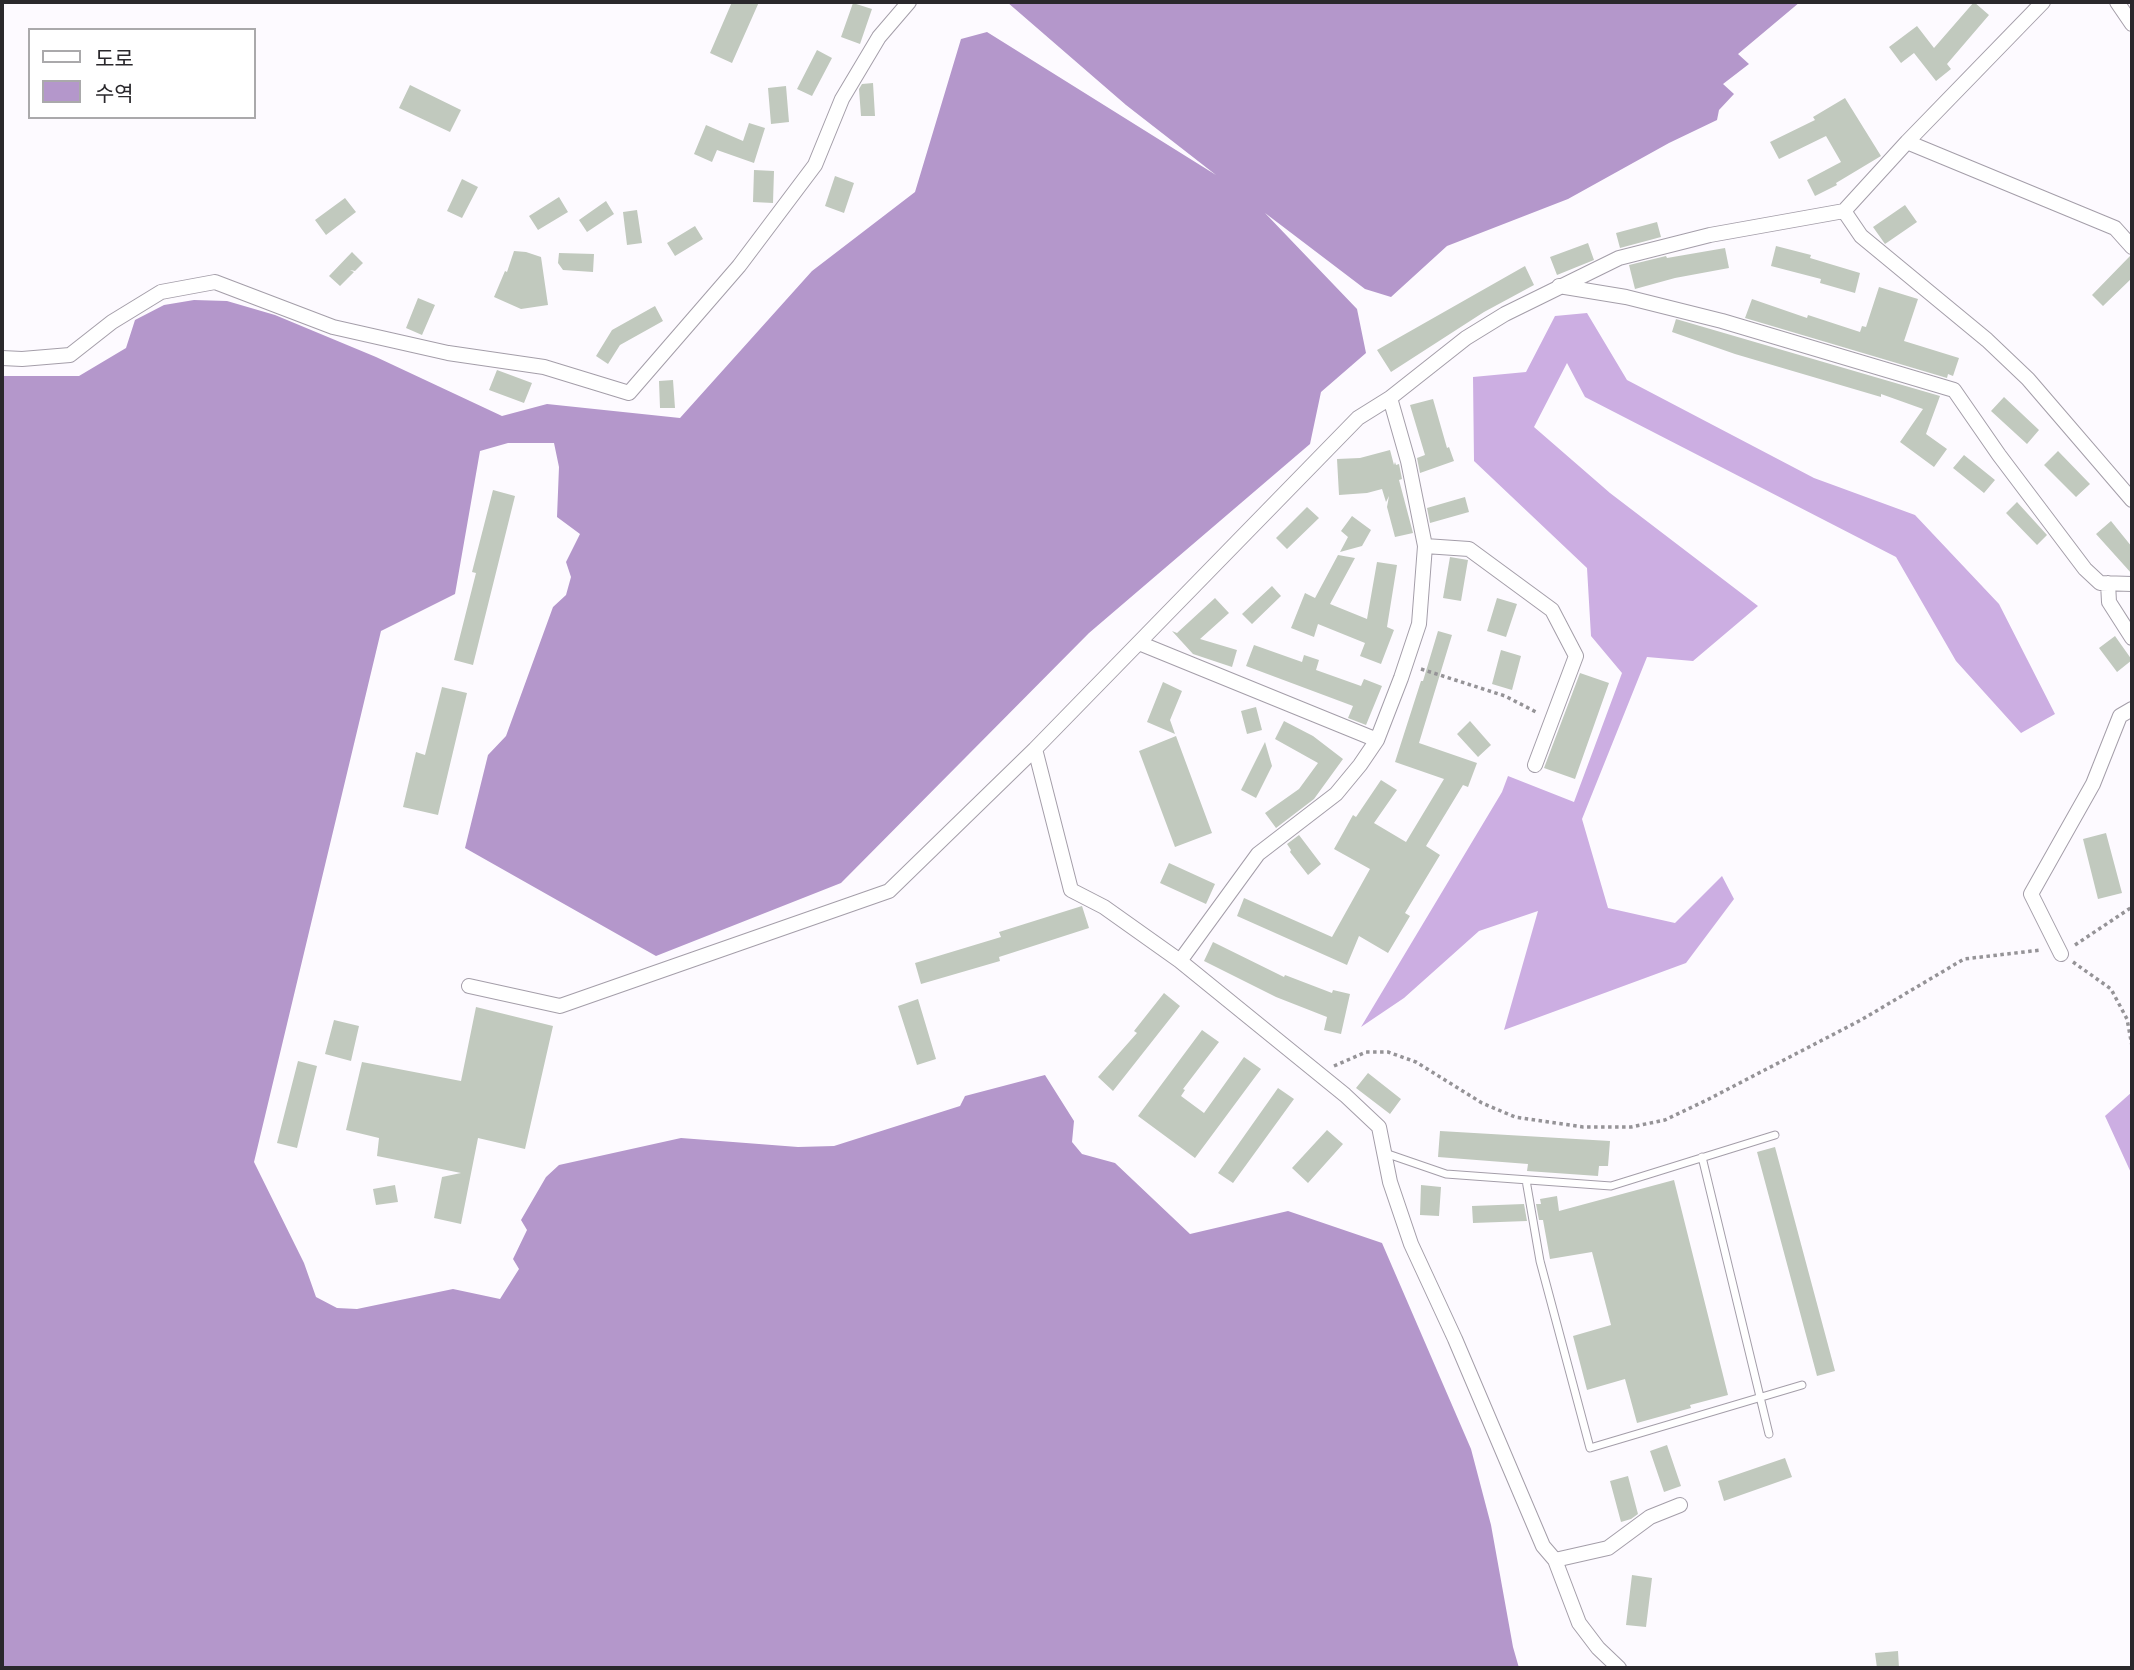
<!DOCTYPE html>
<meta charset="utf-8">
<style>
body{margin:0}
#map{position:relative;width:2134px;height:1670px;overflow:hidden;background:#fdfaff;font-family:Lora,"Noto Sans KR",serif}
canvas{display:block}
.frame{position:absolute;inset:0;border:4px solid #2a282c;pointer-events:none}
.legend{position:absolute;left:28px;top:28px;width:228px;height:91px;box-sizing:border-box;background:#fff;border:2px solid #aaa9ab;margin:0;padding:9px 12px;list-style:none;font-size:21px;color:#2a282c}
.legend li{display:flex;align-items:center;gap:14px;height:35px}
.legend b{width:35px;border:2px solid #aaa9ab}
</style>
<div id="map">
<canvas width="2134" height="1670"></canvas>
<div class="frame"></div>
<ul class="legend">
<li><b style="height:9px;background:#fff"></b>도로</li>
<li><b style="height:19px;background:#b497cb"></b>수역</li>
</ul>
</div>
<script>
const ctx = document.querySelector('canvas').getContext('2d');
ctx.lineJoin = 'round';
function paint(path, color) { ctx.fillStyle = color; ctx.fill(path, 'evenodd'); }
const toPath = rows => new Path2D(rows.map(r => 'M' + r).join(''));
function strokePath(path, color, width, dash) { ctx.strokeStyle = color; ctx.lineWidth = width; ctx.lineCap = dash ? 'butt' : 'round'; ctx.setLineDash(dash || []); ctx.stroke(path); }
paint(toPath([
 [1587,313,1627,380,1814,478,1915,515,1999,604,2055,714,2021,733,1956,661,1896,557,1585,397,1567,363,1534,427,1610,493,1758,606,1693,661,1647,657,1582,819,1608,908,1675,923,1722,876,1734,899,1686,963,1504,1030,1538,911,1479,931,1404,998,1361,1027,1502,792,1508,776,1574,802,1622,673,1591,636,1587,568,1474,461,1473,377,1526,372,1555,316],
 [2132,1092,2132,1175,2105,1116]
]), '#ccaee2');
paint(toPath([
 [1007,2,1800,2,1738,54,1749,64,1723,84,1734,94,1719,110,1717,120,1669,143,1568,199,1447,246,1391,297,1365,289,1265,213,1357,309,1366,353,1321,392,1310,444,1089,633,841,883,656,956,465,848,488,755,506,736,553,607,566,595,571,577,566,562,580,534,557,517,559,467,554,443,508,443,480,451,455,594,381,631,254,1162,304,1263,316,1297,337,1308,357,1309,453,1289,500,1299,519,1269,513,1259,527,1230,521,1220,546,1177,559,1165,681,1138,798,1147,834,1146,960,1106,965,1096,1045,1075,1074,1121,1072,1142,1082,1154,1115,1163,1190,1234,1288,1211,1382,1243,1471,1449,1491,1525,1513,1647,1519,1668,2,1668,2,376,79,376,126,348,135,320,164,305,194,300,227,301,275,315,376,357,502,416,547,404,680,418,812,271,915,192,961,39,987,32,1216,175,1126,105]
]), '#b497cb');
paint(toPath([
 [732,2,759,2,732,63,710,53],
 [1974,2,1989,15,1947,64,1951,69,1936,81,1914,53,1901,63,1889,47,1917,26,1934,48],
 [853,3,872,9,860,44,841,37],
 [817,50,832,58,812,96,797,89],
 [873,83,875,116,861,116,859,89,862,84],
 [410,85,461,110,450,132,399,108],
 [786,86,789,122,771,124,768,88],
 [1845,98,1881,156,1836,183,1837,185,1815,196,1807,180,1841,162,1826,136,1779,159,1770,142,1815,120,1813,117],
 [749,123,765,128,754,163,717,150,712,162,694,154,706,125,743,141],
 [754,170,774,171,773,203,753,202],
 [835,176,854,183,844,213,825,206],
 [462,179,478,187,462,218,447,211],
 [559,197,568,212,538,230,529,216],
 [345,198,356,212,326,235,315,220],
 [606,201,614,214,587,232,579,220],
 [1905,205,1917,222,1885,244,1873,227],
 [637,210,642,243,627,245,623,212],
 [1657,222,1661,237,1620,248,1616,233],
 [695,226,703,239,675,256,667,243],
 [1588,243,1594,260,1557,275,1550,257],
 [1776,246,1811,255,1810,258,1860,273,1855,293,1820,283,1821,279,1771,266],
 [1725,248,1729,268,1675,278,1635,289,1629,265,1666,256,1667,258],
 [514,251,526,252,541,257,548,305,521,309,494,297,505,271,507,272],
 [352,252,363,263,355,271,350,270,354,272,340,286,329,276],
 [559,253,594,254,593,272,563,270,558,263],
 [2130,256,2132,256,2132,278,2103,306,2092,295],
 [1525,266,1534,285,1484,312,1391,372,1377,350],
 [1879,287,1918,299,1904,341,1959,358,1953,376,1948,374,1947,378,1745,318,1752,299,1807,318,1808,315,1860,332,1862,326,1866,327],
 [418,298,435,305,422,335,406,328],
 [655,306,663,321,620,345,608,364,596,356,612,330],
 [1676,319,1940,396,1926,434,1947,449,1934,467,1900,442,1923,409,1881,394,1881,397,1735,354,1672,332],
 [497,370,532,383,524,403,489,390],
 [673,380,675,408,660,408,659,381],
 [2004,397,2039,430,2027,444,1991,411],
 [1433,399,1447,448,1449,447,1454,461,1420,473,1417,458,1425,455,1410,405],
 [1390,450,1394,465,1395,462,1396,465,1399,464,1402,479,1399,480,1413,533,1395,537,1387,507,1389,496,1386,502,1382,489,1367,493,1339,495,1337,459,1360,458],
 [2058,451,2090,484,2076,497,2044,465],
 [1964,455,1995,480,1984,493,1953,468],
 [493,490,515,496,473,665,454,660,476,573,472,572],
 [1465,497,1469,512,1430,523,1427,508],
 [2017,502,2047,535,2037,545,2006,513],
 [1307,507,1319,518,1287,549,1276,538],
 [1352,516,1371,530,1362,546,1340,552,1348,537,1341,531],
 [2111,521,2132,547,2132,574,2096,534],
 [1338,555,1355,558,1330,604,1367,619,1377,562,1397,565,1387,627,1394,630,1381,664,1360,656,1365,643,1318,624,1314,637,1291,628,1305,593,1315,598],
 [1450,557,1468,560,1461,601,1443,598],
 [1272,586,1281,596,1252,624,1242,614],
 [1215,598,1229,613,1200,639,1237,650,1232,667,1193,654,1172,631,1177,633],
 [1497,598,1517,604,1506,637,1487,631],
 [1438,631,1452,635,1419,743,1477,763,1468,787,1463,785,1426,846,1440,855,1405,913,1410,916,1388,953,1359,936,1347,965,1237,916,1244,898,1332,937,1370,869,1334,849,1353,815,1356,817,1381,780,1397,790,1374,823,1406,842,1444,779,1395,762,1421,681,1423,681],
 [2115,636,2132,660,2117,672,2099,648],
 [1254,645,1302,662,1304,655,1319,660,1316,670,1361,686,1364,679,1382,686,1366,725,1348,718,1353,706,1246,666],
 [1501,650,1521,656,1512,690,1492,684],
 [1580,673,1609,683,1575,779,1544,768],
 [1163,682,1182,691,1170,720,1175,734,1147,722],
 [442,687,467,693,438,815,403,807,416,752,425,755],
 [1256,707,1262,730,1247,734,1241,711],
 [1284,721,1313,736,1343,759,1314,799,1276,828,1265,813,1299,789,1318,763,1275,739],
 [1470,721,1491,745,1478,757,1457,734],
 [1176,736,1212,833,1175,847,1139,751],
 [1265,742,1272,766,1256,798,1241,790],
 [2106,833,2122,893,2098,899,2083,839],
 [1299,835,1321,864,1308,875,1290,852,1291,850,1287,844],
 [1169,863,1215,884,1206,904,1160,883],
 [1082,906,1089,928,999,957,1000,961,921,984,915,963,1001,937,999,932],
 [1213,942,1284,977,1285,975,1332,993,1333,990,1350,994,1341,1034,1324,1030,1327,1017,1276,997,1204,961],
 [1164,993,1180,1006,1113,1091,1098,1077,1137,1033,1134,1031],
 [918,999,936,1059,917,1065,898,1006],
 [476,1007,553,1026,525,1149,478,1138,461,1224,434,1218,442,1177,461,1173,377,1156,379,1138,346,1130,362,1062,461,1081],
 [334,1020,359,1026,351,1061,325,1054],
 [1202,1030,1219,1042,1183,1089,1185,1090,1181,1096,1204,1113,1244,1057,1261,1069,1195,1158,1138,1116],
 [298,1061,317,1066,297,1148,277,1143],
 [1368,1073,1401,1099,1390,1114,1356,1088],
 [1278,1088,1294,1099,1233,1183,1218,1173],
 [1327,1130,1343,1144,1308,1183,1292,1168],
 [1440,1131,1610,1141,1608,1166,1599,1166,1598,1176,1527,1171,1528,1164,1438,1157],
 [1775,1147,1835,1371,1817,1376,1757,1152],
 [1674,1180,1728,1395,1690,1405,1691,1408,1637,1423,1625,1379,1587,1390,1573,1336,1611,1325,1592,1252,1550,1259,1543,1220,1539,1220,1536,1204,1541,1204,1540,1199,1557,1196,1559,1211],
 [395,1185,398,1202,376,1205,373,1189],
 [1421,1185,1441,1187,1439,1216,1420,1215],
 [1524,1204,1527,1221,1473,1223,1472,1206],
 [1667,1445,1681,1486,1664,1492,1650,1451],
 [1785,1458,1792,1477,1724,1501,1718,1481],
 [1628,1476,1638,1514,1631,1519,1621,1522,1610,1481],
 [1632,1575,1652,1578,1646,1627,1626,1625],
 [1898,1651,1899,1668,1877,1668,1875,1653]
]), '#c1c9be');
const lane = toPath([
 [1385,1153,1446,1174,1611,1186,1775,1135],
 [1702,1157,1769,1434],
 [1526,1180,1540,1261,1590,1448,1802,1385]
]);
const street = toPath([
 [2117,2,2132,24],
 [1907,142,2115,228,2132,247],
 [1844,211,1861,236,1987,340,2028,379,2132,500],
 [1559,286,1626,297,1722,321,1954,390,1999,455,2085,569,2100,583,2132,584],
 [2,358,22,359,70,355,112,322,161,292,215,282,333,327,448,353,544,367,629,393,739,266,815,165,842,99,879,37,909,2],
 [1390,398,1408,461,1425,546,1419,624,1401,678,1377,740,1360,765,1336,794,1258,854,1180,961,1345,1095,1379,1127,1390,1182,1411,1244,1455,1339,1543,1546,1555,1560,1579,1623,1598,1648,1619,1668],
 [1425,546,1469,549,1552,610,1576,656,1535,765],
 [2108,583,2109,602,2132,638],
 [1139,643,1377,740],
 [1035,749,1071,890,1104,907,1180,961],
 [2061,954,2031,894,2093,784,2120,716,2132,709],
 [469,986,560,1006,889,891,1035,749,1358,418,1390,398,1466,338,1505,314,1619,258,1710,235,1844,211,1907,142,2043,2],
 [1555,1560,1608,1548,1650,1517,1680,1505]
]);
strokePath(lane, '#a49ea9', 9);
strokePath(street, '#a49ea9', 16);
strokePath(toPath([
 [1421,669,1505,696,1538,713],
 [2075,945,2132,907],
 [2073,962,2111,989,2127,1019,2132,1046],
 [1334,1066,1366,1052,1388,1052,1416,1062,1482,1103,1515,1117,1583,1127,1631,1127,1665,1120,1705,1101,1861,1020,1964,959,2041,950]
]), '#959397', 3.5, [3.5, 3.5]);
strokePath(lane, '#fff', 7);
strokePath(street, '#fff', 14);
</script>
